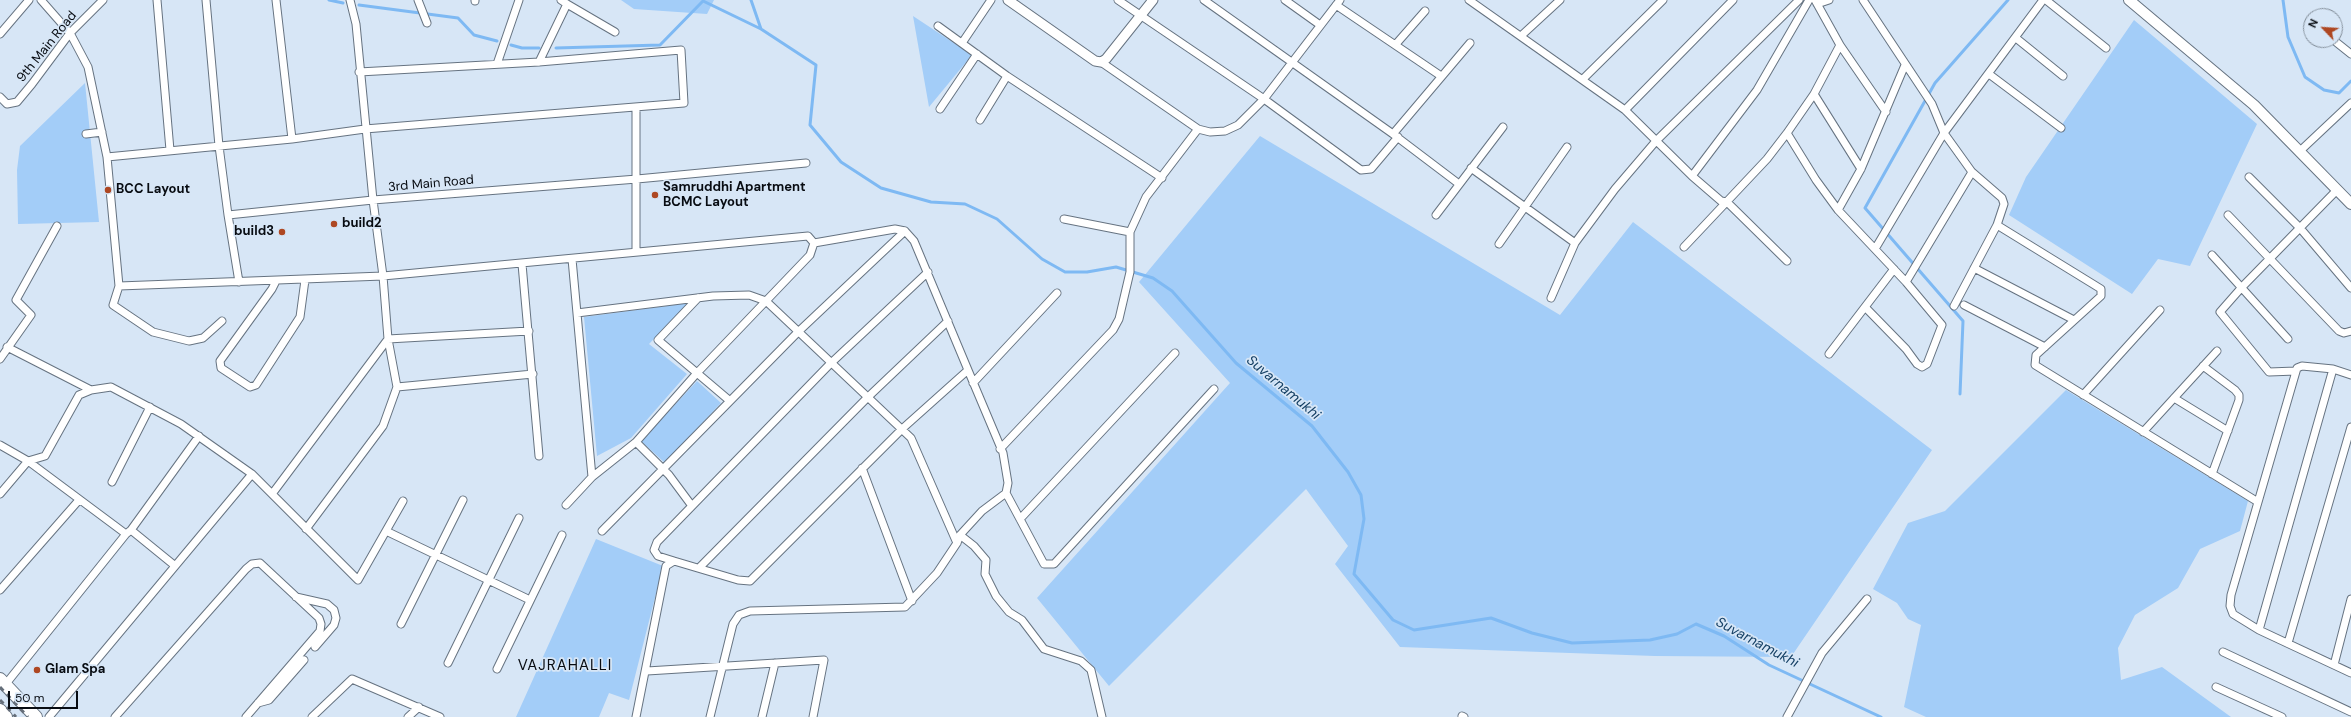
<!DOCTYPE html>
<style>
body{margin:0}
#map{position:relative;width:2351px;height:717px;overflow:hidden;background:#d7e6f6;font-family:"DM Sans",sans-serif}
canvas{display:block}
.north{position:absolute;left:2303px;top:8px;width:40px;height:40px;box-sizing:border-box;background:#d7e6f6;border:1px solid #848f9b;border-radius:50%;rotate:295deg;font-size:11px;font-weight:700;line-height:16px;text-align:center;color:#080c12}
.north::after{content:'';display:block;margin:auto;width:14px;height:18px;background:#ae4722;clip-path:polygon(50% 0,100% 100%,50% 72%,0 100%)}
.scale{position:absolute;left:8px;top:691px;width:70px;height:18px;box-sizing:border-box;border:2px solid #080c12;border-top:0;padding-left:5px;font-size:12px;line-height:14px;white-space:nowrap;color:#080c12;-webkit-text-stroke:3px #d7e6f6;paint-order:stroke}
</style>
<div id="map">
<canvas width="2351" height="717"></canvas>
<div class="north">N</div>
<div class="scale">50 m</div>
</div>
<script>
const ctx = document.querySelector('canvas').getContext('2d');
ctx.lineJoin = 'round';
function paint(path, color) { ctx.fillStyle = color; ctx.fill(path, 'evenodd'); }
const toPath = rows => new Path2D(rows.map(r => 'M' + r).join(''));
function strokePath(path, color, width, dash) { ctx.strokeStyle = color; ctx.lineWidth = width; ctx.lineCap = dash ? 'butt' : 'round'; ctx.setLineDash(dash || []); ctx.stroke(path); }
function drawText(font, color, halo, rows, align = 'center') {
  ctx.font = font + ' "DM Sans",sans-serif'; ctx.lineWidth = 3.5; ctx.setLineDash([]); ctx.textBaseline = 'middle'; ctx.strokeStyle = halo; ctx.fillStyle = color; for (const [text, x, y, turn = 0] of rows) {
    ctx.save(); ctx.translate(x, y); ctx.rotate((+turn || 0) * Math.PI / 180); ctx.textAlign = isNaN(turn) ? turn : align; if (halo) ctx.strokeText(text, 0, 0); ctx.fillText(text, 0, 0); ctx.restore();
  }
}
paint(toPath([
 [621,0,714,0,707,14,634,9],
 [913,16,972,55,929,107],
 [2134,20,2257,124,2190,266,2158,259,2132,294,2009,215,2026,177],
 [85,83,99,222,18,224,17,170,20,146],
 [1260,136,1560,315,1633,222,1932,450,1791,657,1655,656,1400,647,1335,564,1348,546,1306,489,1109,686,1037,598,1230,383,1139,282],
 [689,303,649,344,687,374,631,438,597,456,584,317],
 [697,381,721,403,665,463,641,441],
 [2066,390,2248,501,2240,531,2200,549,2178,588,2135,615,2118,648,2121,680,2162,667,2231,717,1926,717,1904,707,1921,625,1908,619,1897,603,1873,589,1908,523,1945,511],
 [596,539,663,566,629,700,609,693,599,717,516,717]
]), '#a3cdf8');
strokePath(toPath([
 [329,0,343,3],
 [751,0,761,29,816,65,810,125,841,162,881,188,931,202,965,204,997,219,1042,259,1065,272,1087,272,1116,267,1153,278,1172,291,1236,363,1312,426,1348,472,1361,495,1364,519,1354,574,1393,620,1414,630,1491,618,1532,633,1572,643,1650,640,1677,634,1696,624,1724,636,1769,665,1881,717],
 [2283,0,2288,37,2305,77,2324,90,2339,93,2351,81],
 [359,5,458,18,474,35,497,41],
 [511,45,522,48,539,48],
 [556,48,660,45,703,1,761,29],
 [1960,394,1963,321,1865,208,1935,83,2008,0]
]), '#7eb9f3', 3);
const minor = toPath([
 [41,0,70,33,88,67,107,157,119,286,113,305,153,332,189,341,203,338,222,321],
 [157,0,170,150],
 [206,0,219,146,228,215,239,282],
 [276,0,292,139],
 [418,0,427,23],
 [1118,0,1264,99,1361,170,1371,169,1398,137],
 [1204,0,1393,134,1459,184],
 [1285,0,1320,25],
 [1469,0,1625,110,1692,176,1721,201,1727,202,1787,261],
 [1815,0,1840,45,1814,94,1787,133,1816,180,1838,210],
 [1863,0,1932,104,1944,133,1972,172,2002,198,2004,204,1997,225,2101,289,2101,296,2036,355,2035,365,2258,502],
 [2046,0,2106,48],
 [475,1,475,0],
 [567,4,615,32],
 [1817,4,1829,0],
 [1336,5,1441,76],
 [938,26,1007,76,1162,178],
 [0,34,29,0],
 [1522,35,1560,0],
 [2016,38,2063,76],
 [2336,42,2351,54],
 [962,43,991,0],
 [1396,44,1425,11],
 [1840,45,1886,112],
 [539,62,567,4,561,0],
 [1101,62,1198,129,1210,132,1225,131,1238,125,1264,99,1340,0],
 [497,64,519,0],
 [1989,74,2061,128],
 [1583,79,1663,0],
 [1814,94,1861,169],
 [0,97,7,104,17,102,32,84,70,33,103,0],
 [636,107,636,252],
 [940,109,977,54],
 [1625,110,1733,0],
 [980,120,1007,76],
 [86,134,102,132],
 [1393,134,1470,43],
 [2300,151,2351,103],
 [107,157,292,139,365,129,684,103,681,50,539,62,359,72],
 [1471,168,1575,243],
 [1692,176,1757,90,1809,0],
 [2249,177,2300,228,2351,288],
 [228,215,373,200,637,179,806,163],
 [1436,215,1503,127],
 [2228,215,2339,331,2344,333,2351,331],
 [1064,219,1130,232],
 [1499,244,1567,147],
 [1684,247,1767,159,1787,133],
 [1875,249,1944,133,2043,0],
 [2212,255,2288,339],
 [572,259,592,477],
 [522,264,539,456],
 [1974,268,2074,320],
 [276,281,272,289,220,361,221,368,250,387,256,385,300,317,305,280],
 [1906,282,1972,172],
 [119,286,383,276,808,236,814,243,895,229,905,231,914,241,968,370,902,429,750,581,738,580,674,561,666,566,636,717],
 [698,298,658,340,730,401],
 [1551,298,1575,243,1615,189,1656,141,1799,0],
 [1964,305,2045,347],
 [1954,306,1997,225],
 [1865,307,1906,349,1917,364,1922,367,1927,364,1942,325,1906,282,1838,210,1861,169,1905,65],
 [577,313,713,296,749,295,766,301,911,438,957,543],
 [7,347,91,390],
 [1829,354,1894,269],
 [0,359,31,315,16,300,57,226],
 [2203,366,2235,390,2239,395,2239,400,2212,474],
 [2296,371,2269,372,2220,312,2242,287,2337,190],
 [2351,375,2333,369,2302,366,2297,368,2231,595,2230,606,2233,614,2259,630,2351,673],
 [973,383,1057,293],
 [397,387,533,374],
 [2083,395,2160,310],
 [2174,398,2228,431],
 [2143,432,2217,351],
 [636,442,669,475,692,506],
 [0,445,28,461,0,494],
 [1000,449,1113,330,1119,319,1130,272,1130,232,1146,197,1198,129],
 [28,461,45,456,79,395,91,390,111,387,181,424,252,474],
 [862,468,912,601],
 [112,482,150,407],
 [1006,493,1044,564,1054,564,1214,389],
 [272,494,388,339,529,331],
 [566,505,592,477,636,442,697,373,810,255,814,243],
 [1020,519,1175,353],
 [306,529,383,426,397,387,388,339,383,276,373,200,356,24,350,0],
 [131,530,174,565],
 [386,531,530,600],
 [602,531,798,332,905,231],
 [126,534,131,530,199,436],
 [960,535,982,511,1006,493,1008,483,1003,453,968,370],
 [674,561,658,556,654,550,657,542,830,364,928,272],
 [699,568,867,398,948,321],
 [0,590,79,500],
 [296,597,327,604,334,610,336,618,334,625,315,647],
 [401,624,463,500],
 [2259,630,2333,369],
 [2288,643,2351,427],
 [2223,652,2351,712],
 [448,663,519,518],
 [2334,665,2351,599],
 [497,669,562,535],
 [647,671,824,660,813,717],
 [5,685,126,534,28,461],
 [2216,687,2282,717],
 [258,703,269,700,304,660],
 [1462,716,1464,717],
 [49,717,252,474,358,580,403,501],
 [115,717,246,569,252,564,260,563,319,618,321,624,320,631,246,717],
 [312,717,352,679,440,717],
 [408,717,419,707],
 [710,717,733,624,739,615,750,611,905,607,937,573,957,543,960,535,974,546,986,560,985,574,996,596,1009,612,1022,620,1044,649,1081,661,1091,670,1102,717],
 [762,717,775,663],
 [1787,717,1822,653,1867,599]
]);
const tertiary = toPath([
 [1008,0,1095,61,1101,62,1106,59,1153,0]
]);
const secondary = toPath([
 [2129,0,2254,105,2351,204]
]);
const trunk = toPath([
 [0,679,36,717],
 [0,710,6,717]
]);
strokePath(minor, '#667381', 9);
strokePath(tertiary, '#667381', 11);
strokePath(secondary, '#667381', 12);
strokePath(trunk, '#667381', 14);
strokePath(minor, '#fff', 7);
strokePath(tertiary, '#fff', 9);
strokePath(secondary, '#fff', 10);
strokePath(trunk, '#fff', 12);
strokePath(toPath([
 [0,687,28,717],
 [0,700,16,717]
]), '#656e79', 3, [5, 5]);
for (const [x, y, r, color] of [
 [108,190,4,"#ae4722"],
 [655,195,4,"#ae4722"],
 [334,224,4,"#ae4722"],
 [282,232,4,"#ae4722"],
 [37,670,4,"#ae4722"]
]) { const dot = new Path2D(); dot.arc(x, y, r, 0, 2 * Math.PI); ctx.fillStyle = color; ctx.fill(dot); strokePath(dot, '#d7e6f6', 1.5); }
drawText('13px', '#080c12', '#d7e6f6', [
 ["9th Main Road",47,47,-51],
 ["3rd Main Road",431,184,-5]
]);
drawText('bold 13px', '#080c12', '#d7e6f6', [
 ["Samruddhi Apartment",663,188],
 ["BCMC Layout",663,203],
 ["BCC Layout",116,190],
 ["build2",342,224],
 ["build3",274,232,"right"],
 ["Glam Spa",45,670]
], 'left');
drawText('italic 14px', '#154065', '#d7e6f6', [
 ["Suvarnamukhi",1283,388,40],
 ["Suvarnamukhi",1757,643,28]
]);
ctx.letterSpacing = '1px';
drawText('15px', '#080c12', '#d7e6f6', [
 ["VAJRAHALLI",565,666]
]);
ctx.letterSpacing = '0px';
</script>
